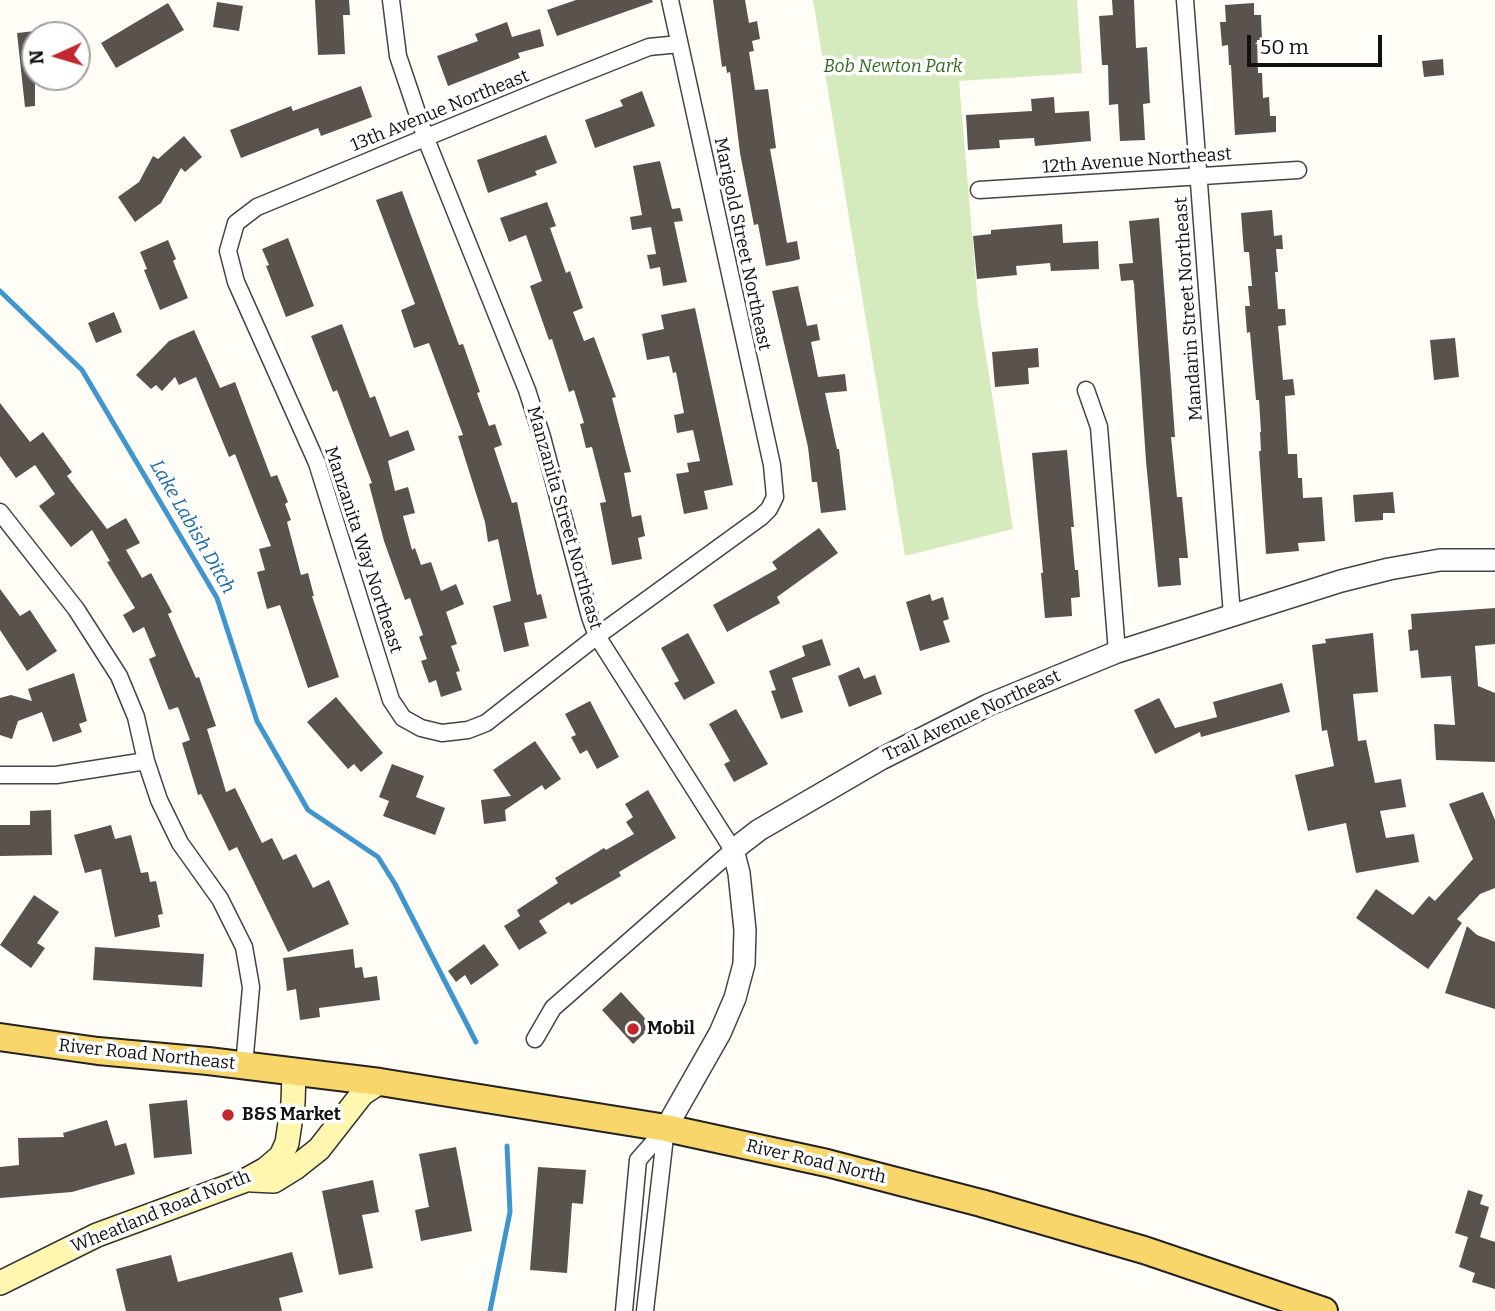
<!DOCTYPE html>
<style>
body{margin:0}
#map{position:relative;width:1495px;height:1311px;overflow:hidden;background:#fffdf5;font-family:Bitter,serif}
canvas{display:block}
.north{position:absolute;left:21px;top:21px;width:70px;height:70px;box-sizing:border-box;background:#fff;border:2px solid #a0a0a0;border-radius:50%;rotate:266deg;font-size:19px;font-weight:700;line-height:28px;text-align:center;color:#111}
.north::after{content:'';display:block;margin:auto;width:24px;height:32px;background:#c4262e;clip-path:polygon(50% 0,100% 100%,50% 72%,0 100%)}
.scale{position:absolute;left:1247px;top:35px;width:135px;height:32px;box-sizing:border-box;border:4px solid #111;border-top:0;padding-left:9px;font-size:21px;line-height:24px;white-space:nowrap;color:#111;-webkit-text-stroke:5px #fff;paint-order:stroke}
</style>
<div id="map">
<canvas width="1495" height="1311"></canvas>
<div class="north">N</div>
<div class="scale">50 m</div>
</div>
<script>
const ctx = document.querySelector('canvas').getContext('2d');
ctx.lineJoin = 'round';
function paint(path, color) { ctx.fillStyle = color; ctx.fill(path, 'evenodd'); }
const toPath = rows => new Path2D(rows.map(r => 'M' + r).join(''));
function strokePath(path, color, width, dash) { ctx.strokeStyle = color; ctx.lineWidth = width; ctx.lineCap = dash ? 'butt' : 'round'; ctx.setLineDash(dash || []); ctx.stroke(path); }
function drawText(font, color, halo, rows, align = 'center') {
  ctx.font = font + ' Bitter,serif'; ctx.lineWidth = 7; ctx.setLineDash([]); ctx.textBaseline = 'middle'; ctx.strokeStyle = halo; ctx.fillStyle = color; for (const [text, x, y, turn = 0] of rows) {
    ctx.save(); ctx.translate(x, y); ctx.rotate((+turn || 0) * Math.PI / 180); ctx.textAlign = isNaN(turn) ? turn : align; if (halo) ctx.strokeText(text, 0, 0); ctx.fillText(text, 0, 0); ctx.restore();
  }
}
paint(toPath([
 [813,0,1077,0,1082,73,959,81,978,305,1013,529,905,556]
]), '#d5ebbd');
strokePath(toPath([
 [0,291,82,370,217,598,257,721,308,810,378,857,395,884,476,1042],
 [490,1311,510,1212,507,1146]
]), '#3f96cf', 5);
paint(toPath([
 [315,0,349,0,350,15,343,15,345,54,318,55],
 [576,0,652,0,653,2,557,36,547,10],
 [713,0,745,0,749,23,757,21,760,39,752,41,754,51,749,52,755,90,768,89,776,148,770,149,787,243,797,241,800,259,793,261,766,266,758,224,754,225,740,153,730,72,727,73,726,66,722,67],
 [1112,0,1134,0,1136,48,1147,47,1150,103,1143,104,1145,140,1120,141,1118,104,1109,105,1108,65,1102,65,1099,16,1113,15],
 [217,2,243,6,239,31,213,27],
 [168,3,184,30,116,68,101,43],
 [1254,3,1254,15,1261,15,1262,40,1257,40,1258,73,1262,73,1263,98,1269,97,1270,116,1276,116,1276,132,1235,135,1231,65,1229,65,1228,45,1222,46,1220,22,1226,22,1225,5],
 [507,22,512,37,540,29,544,46,518,53,520,58,448,86,437,56,478,41,475,34],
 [35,31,35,106,25,107,17,33],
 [1443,59,1444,75,1424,77,1422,61],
 [361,86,372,117,321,136,318,128,241,158,230,130,291,106,293,111],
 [642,91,655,126,595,148,585,120,623,106,620,100],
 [1054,97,1055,113,1089,111,1091,141,1035,146,1034,138,999,140,1000,148,968,150,966,115,1032,111,1031,99],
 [546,135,557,163,535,171,537,175,488,193,477,160],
 [184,136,202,157,185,172,181,168,161,203,135,222,118,197,139,182,153,156,158,159],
 [660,161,672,209,680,208,683,221,674,222,687,282,663,286,660,267,650,269,647,255,656,254,651,227,632,230,630,217,642,215,633,166],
 [402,191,459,345,463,344,480,392,477,393,489,426,495,424,502,445,494,448,512,503,517,502,537,595,541,594,547,618,524,623,529,646,504,652,493,606,511,601,498,539,488,542,485,522,458,436,463,435,429,343,414,348,401,310,415,304,376,200],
 [547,202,556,226,550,228,566,273,570,271,583,308,573,312,584,341,594,337,616,397,612,398,631,472,624,473,632,517,641,515,645,536,638,538,642,559,612,565,600,503,606,502,592,447,586,448,580,424,584,423,574,390,569,392,552,339,549,340,530,286,542,281,526,235,509,242,500,218],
 [1272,210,1274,236,1282,235,1283,249,1276,249,1278,272,1275,272,1278,309,1285,309,1286,325,1278,326,1283,380,1293,379,1295,395,1285,396,1288,454,1297,454,1298,478,1302,478,1303,498,1322,497,1325,541,1298,543,1299,551,1266,554,1259,451,1261,451,1260,432,1261,432,1259,400,1256,400,1250,332,1247,333,1245,306,1250,306,1248,286,1252,286,1249,252,1244,252,1241,213],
 [1159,218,1175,437,1171,437,1177,497,1182,497,1188,558,1179,558,1181,585,1158,587,1146,461,1134,284,1133,280,1121,281,1119,264,1133,263,1129,221],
 [1062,224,1063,243,1098,241,1099,269,1051,271,1050,263,1016,266,1017,275,977,279,973,236,991,234,991,230],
 [288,238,314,306,286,317,266,266,269,265,262,249],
 [168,240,176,259,173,261,188,298,160,310,144,270,147,269,140,252],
 [798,286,807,326,817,324,820,340,811,342,818,377,845,374,847,391,825,393,837,449,839,449,846,510,821,513,817,482,812,482,808,447,772,291],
 [695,308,733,485,704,491,708,509,684,514,676,474,689,472,687,463,700,461,693,430,677,433,674,415,684,413,676,372,673,373,669,356,647,360,642,334,664,329,661,315],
 [114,312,122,332,96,343,88,323],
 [342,324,370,398,375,396,390,437,408,430,415,450,388,461,395,491,408,487,415,513,403,516,412,550,415,548,421,565,431,562,441,591,456,584,464,604,446,612,457,644,451,646,460,671,456,672,462,690,441,697,436,680,429,683,421,661,427,659,419,637,423,635,410,598,405,600,384,541,369,484,372,483,337,390,333,392,311,336],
 [194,330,220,388,235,382,271,477,277,475,288,502,285,504,291,520,287,522,301,575,308,573,314,596,312,596,339,677,308,688,280,605,267,609,257,572,265,570,259,549,271,546,235,454,229,457,196,377,179,385,175,377,162,391,156,385,151,389,136,375,169,341],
 [1455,338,1459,377,1434,380,1430,340],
 [1038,348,1039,367,1028,368,1029,384,995,387,992,352],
 [0,403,30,442,43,432,72,472,67,476,107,529,126,518,140,543,126,550,142,578,151,573,172,612,168,614,196,678,199,677,216,726,207,729,226,792,235,788,262,843,272,838,283,860,296,854,313,888,329,880,349,924,288,952,237,847,229,851,201,794,198,795,182,743,190,740,178,707,169,710,149,659,156,656,144,627,133,633,123,615,135,608,107,562,110,561,92,530,71,547,39,506,55,494,35,465,16,478,0,456],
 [1067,450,1074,527,1071,527,1075,570,1078,570,1080,597,1071,598,1072,616,1045,618,1041,573,1043,573,1032,453],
 [1393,492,1395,513,1383,513,1383,520,1355,522,1353,495],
 [819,528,838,553,777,597,780,603,727,632,713,605,777,569,772,562],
 [0,589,20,616,30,610,57,651,27,671,0,630],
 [930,594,932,601,943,597,949,619,943,621,950,642,920,651,906,602],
 [1495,608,1495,644,1475,646,1478,686,1495,693,1495,762,1436,760,1434,724,1455,725,1451,676,1421,678,1418,650,1410,651,1408,630,1412,629,1411,614],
 [688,633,715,683,684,700,674,683,679,681,661,648],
 [1373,633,1378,692,1353,694,1358,741,1366,740,1375,783,1401,779,1406,807,1380,811,1386,838,1414,834,1419,862,1356,873,1346,823,1308,831,1295,775,1334,766,1327,730,1322,731,1312,645,1326,643,1325,639],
 [822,639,831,665,792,678,803,712,781,719,771,691,776,690,769,671,805,656,802,646],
 [859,667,864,679,875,675,882,694,849,707,838,676],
 [74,673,87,721,79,724,82,732,53,742,42,712,18,721,12,739,0,735,0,698,11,695,32,701,28,689],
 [1282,683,1290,712,1201,737,1200,732,1155,754,1134,710,1159,698,1175,728,1217,717,1213,702],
 [336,697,383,753,361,772,354,764,348,769,307,722],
 [590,701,619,757,597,769,587,750,580,754,571,737,576,735,565,714],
 [736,709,768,764,734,782,724,764,730,761,709,724],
 [535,741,561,779,545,790,542,785,505,810,506,821,484,824,481,800,511,796,493,770],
 [392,764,424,776,416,797,445,808,435,835,383,816,389,801,379,797],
 [648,790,676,838,619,872,621,876,571,905,569,902,539,921,547,933,519,950,504,926,520,916,517,910,558,883,555,878,604,848,606,850,634,834,626,822,633,817,625,804],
 [1483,792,1495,820,1495,888,1480,894,1457,919,1462,923,1428,969,1356,918,1376,889,1413,915,1429,896,1435,901,1473,859,1449,804],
 [51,810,52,855,0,856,0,825,30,825,30,811],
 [111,825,115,839,131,835,141,873,148,872,150,882,156,881,163,914,158,915,160,927,115,937,101,869,85,873,74,835],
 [34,895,59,912,37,943,45,948,31,968,0,945],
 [1467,926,1477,935,1495,942,1495,1009,1445,993],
 [484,944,499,965,471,985,465,975,456,982,448,971],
 [95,947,204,954,202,987,93,980],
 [353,949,355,968,362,967,364,978,377,976,380,1000,319,1008,320,1017,300,1020,296,989,287,991,283,958],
 [621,992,652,1026,633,1044,602,1010],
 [187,1100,192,1154,154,1158,149,1104],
 [107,1120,115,1146,126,1143,135,1174,72,1192,0,1198,0,1167,19,1165,18,1138,64,1137,63,1133],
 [456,1147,472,1231,421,1241,415,1210,429,1207,419,1154],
 [538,1167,586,1170,583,1204,572,1203,567,1273,530,1270],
 [373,1180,379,1212,362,1215,373,1268,339,1275,322,1191],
 [1468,1190,1483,1195,1480,1204,1489,1207,1480,1237,1495,1242,1495,1289,1472,1282,1475,1273,1459,1267,1468,1237,1455,1233],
 [292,1252,303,1292,279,1298,282,1311,126,1311,116,1269,171,1255,178,1282]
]), '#5a524d');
const minor = toPath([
 [391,0,398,56,426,139,527,390,542,437,590,617,597,636,733,850,553,1008,535,1039],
 [670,0,772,465,775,497,769,509,761,517,597,636,486,723,468,730,442,733,421,728,403,718,391,700,317,463,236,282,228,251,236,223,257,207,546,88,649,47,679,44],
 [1185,0,1232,615],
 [979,190,1298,170],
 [1086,390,1099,427,1117,652],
 [0,512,76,609,119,676,136,717,146,761,159,800,180,843,220,899,244,947,251,987,244,1066],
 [0,775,56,775,146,761],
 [624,1311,638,1160,666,1128],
 [645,1311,666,1128]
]);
const tertiary = toPath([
 [666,1128,720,1033,735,998,744,964,745,930,739,873,733,850,759,830,881,759,988,705,1117,652,1341,581,1389,569,1440,560,1495,560]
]);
const secondary = toPath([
 [252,1180,274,1181,295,1168,319,1149,362,1094,380,1082],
 [0,1283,97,1235,246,1180,266,1169,281,1156,287,1143,293,1103,294,1072]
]);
const primary = toPath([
 [0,1037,98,1051,208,1061,380,1082,666,1128,827,1163,981,1203,1144,1250,1324,1311]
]);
strokePath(minor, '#444', 19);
strokePath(tertiary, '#444', 24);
strokePath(secondary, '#333', 26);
strokePath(primary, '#222', 30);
strokePath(minor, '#fff', 16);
strokePath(tertiary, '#fff', 21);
strokePath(secondary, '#fff6b0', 23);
strokePath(primary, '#f9d66b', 26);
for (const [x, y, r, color] of [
 [633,1029,7,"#c4262e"],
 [228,1115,7,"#c4262e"]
]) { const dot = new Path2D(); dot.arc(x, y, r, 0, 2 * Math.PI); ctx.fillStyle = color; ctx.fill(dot); strokePath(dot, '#fff', 2.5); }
drawText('italic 18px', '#2f6b1f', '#fff', [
 ["Bob Newton Park",893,67]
]);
drawText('18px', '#111', '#fff', [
 ["13th Avenue Northeast",440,111,-22],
 ["12th Avenue Northeast",1137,161,-4],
 ["Marigold Street Northeast",742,244,78],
 ["Mandarin Street Northeast",1189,309,-94],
 ["Manzanita Street Northeast",564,518,74],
 ["Manzanita Way Northeast",363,550,72],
 ["Trail Avenue Northeast",972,716,-25],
 ["River Road Northeast",147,1055,6],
 ["River Road North",816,1162,13],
 ["Wheatland Road North",161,1212,-22]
]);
drawText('bold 18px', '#111', '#fff', [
 ["Mobil",647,1029],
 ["B&S Market",242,1115]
], 'left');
drawText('italic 19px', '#1768a6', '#fff', [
 ["Lake Labish Ditch",192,527,60]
]);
</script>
